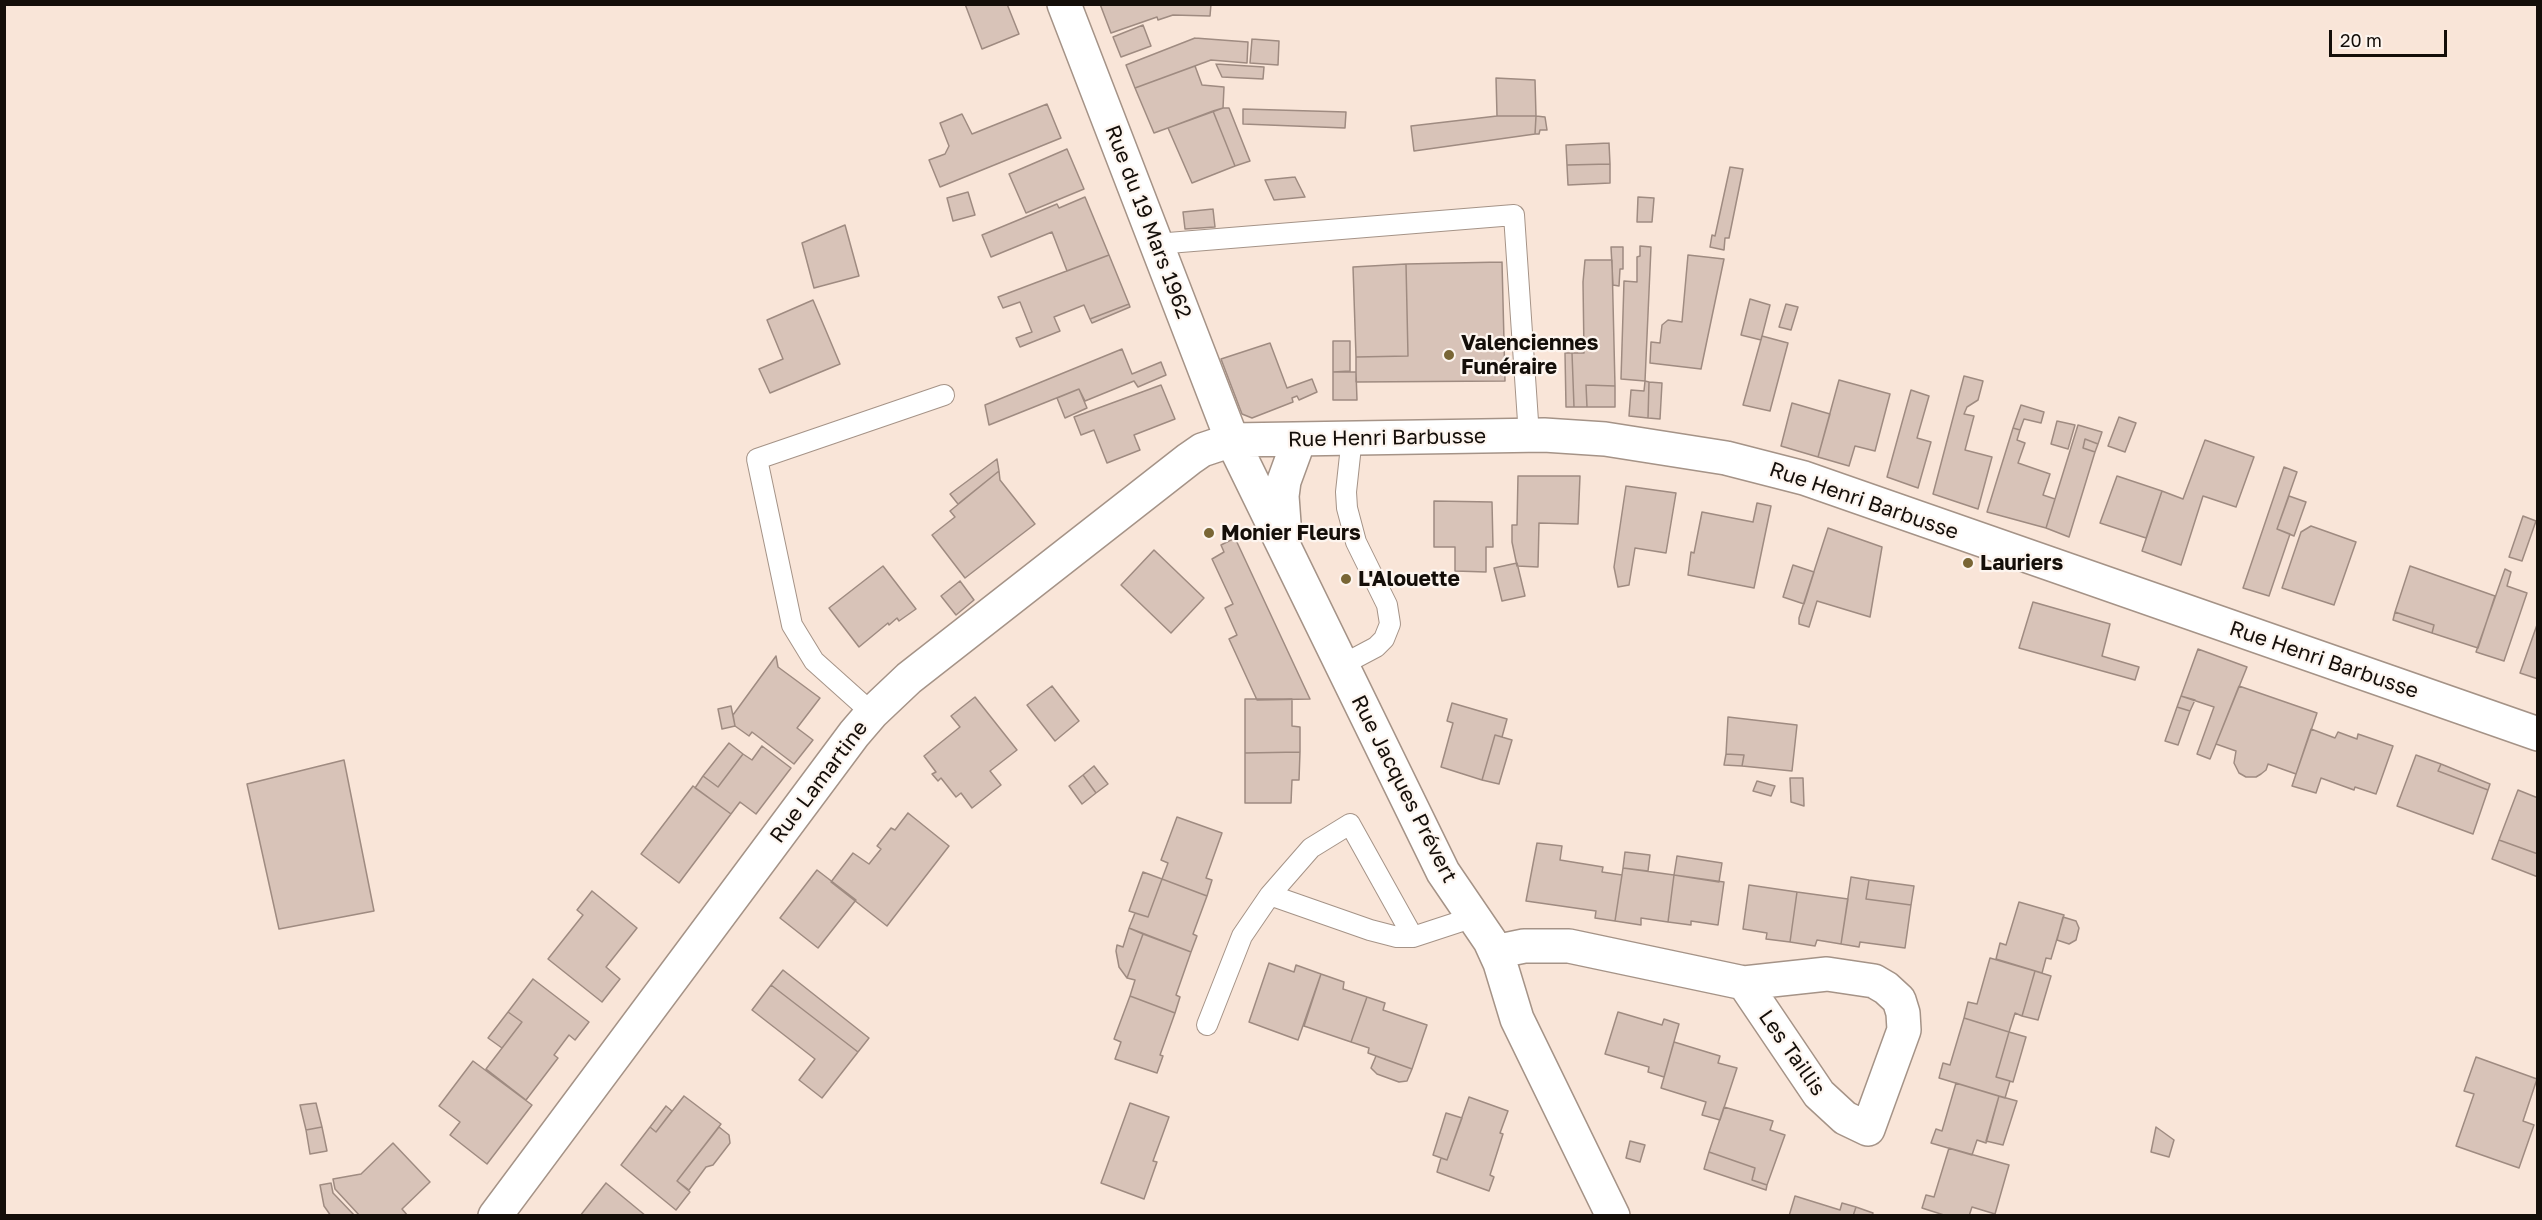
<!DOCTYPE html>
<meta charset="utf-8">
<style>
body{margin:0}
#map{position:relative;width:2542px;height:1220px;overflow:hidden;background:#f9e5d8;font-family:"Golos Text",sans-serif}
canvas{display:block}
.frame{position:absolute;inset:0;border:6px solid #140e09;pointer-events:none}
.scale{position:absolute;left:2329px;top:30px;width:118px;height:27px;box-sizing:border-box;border:3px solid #140e09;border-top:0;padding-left:8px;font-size:18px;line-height:21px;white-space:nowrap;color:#140e09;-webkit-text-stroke:4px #fdf5ef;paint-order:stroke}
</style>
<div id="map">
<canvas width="2542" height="1220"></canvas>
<div class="frame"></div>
<div class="scale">20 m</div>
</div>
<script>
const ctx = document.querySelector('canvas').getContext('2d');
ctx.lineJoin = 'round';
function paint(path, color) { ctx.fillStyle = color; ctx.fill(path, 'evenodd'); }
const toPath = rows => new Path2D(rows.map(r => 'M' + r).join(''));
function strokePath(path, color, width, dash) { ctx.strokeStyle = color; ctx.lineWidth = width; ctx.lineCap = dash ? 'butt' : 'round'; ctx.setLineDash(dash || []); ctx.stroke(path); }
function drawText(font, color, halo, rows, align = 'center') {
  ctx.font = font + ' "Golos Text",sans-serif'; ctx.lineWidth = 4.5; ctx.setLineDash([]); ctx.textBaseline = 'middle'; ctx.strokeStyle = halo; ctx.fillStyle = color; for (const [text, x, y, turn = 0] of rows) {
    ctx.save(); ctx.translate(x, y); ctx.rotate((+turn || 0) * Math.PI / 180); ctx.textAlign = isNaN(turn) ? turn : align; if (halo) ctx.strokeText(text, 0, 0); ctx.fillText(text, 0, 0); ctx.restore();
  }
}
const building = toPath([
 [965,4,1007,4,1019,34,982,49,965,4],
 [1100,4,1211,4,1210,16,1173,15,1158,20,1157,17,1111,33,1100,4],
 [1143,25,1151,46,1121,57,1113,37,1143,25],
 [1195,38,1248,42,1247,63,1211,60,1135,88,1126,65,1195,38],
 [1252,39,1279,41,1278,65,1250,63,1252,39],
 [1216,64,1264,67,1263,79,1222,77,1216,64],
 [1195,66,1202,85,1224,87,1223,108,1154,133,1135,88,1195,66],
 [1496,78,1535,80,1536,116,1497,116,1496,78],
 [1047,104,1061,138,940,187,929,160,945,154,949,146,940,123,962,114,972,134,1047,104],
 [1223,108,1229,108,1250,161,1235,166,1213,111,1223,108],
 [1243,109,1346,112,1345,128,1243,124,1243,109],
 [1213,111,1235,166,1192,183,1168,128,1213,111],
 [1497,116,1536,116,1535,134,1414,151,1411,126,1497,116],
 [1536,116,1545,117,1547,130,1540,130,1539,134,1535,134,1536,116],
 [1609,143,1610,164,1567,165,1566,145,1609,143],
 [1067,149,1084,189,1026,213,1009,174,1067,149],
 [1610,164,1610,183,1568,185,1567,165,1610,164],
 [1730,167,1743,169,1729,238,1725,238,1724,250,1710,247,1712,235,1715,236,1730,167],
 [1295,177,1305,197,1274,200,1265,180,1295,177],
 [968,192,975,215,953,221,947,198,968,192],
 [1085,197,1109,255,1067,271,1052,232,991,257,982,235,1057,204,1059,208,1085,197],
 [1638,197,1654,198,1652,222,1637,222,1638,197],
 [1213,209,1215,227,1185,229,1183,212,1213,209],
 [845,225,859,276,814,288,802,243,845,225],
 [1640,246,1651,247,1645,381,1621,379,1624,281,1637,282,1637,257,1640,256,1640,246],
 [1611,247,1623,247,1623,269,1620,269,1619,286,1613,285,1611,247],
 [1109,255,1129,304,1090,319,1084,305,1054,317,1060,331,1020,347,1016,338,1032,332,1020,302,1003,308,998,297,1109,255],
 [1688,255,1724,259,1701,369,1650,363,1651,342,1660,343,1662,325,1668,320,1682,322,1688,255],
 [1585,260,1612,260,1615,386,1586,385,1587,407,1574,407,1572,353,1584,353,1583,282,1585,260],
 [1502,262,1505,381,1356,382,1356,357,1408,356,1406,264,1502,262],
 [1406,264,1408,356,1356,357,1353,267,1406,264],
 [1750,299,1770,305,1761,340,1741,335,1750,299],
 [813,300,840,364,770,393,759,369,783,359,767,320,813,300],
 [1129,304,1130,307,1092,323,1090,319,1129,304],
 [1786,304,1798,307,1791,330,1779,327,1786,304],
 [1762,336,1788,343,1770,411,1743,405,1762,336],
 [1333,341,1350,341,1350,371,1333,372,1333,341],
 [1270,343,1287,388,1312,379,1317,392,1299,400,1297,396,1292,398,1293,402,1252,418,1242,414,1221,359,1270,343],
 [1122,349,1132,374,1161,362,1166,375,1138,387,1134,381,1085,401,1079,389,989,425,985,405,1122,349],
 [1565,353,1572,353,1574,407,1566,407,1565,353],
 [1333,372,1356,372,1357,400,1333,400,1333,372],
 [1964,376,1983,381,1978,400,1967,407,1964,414,1974,416,1965,450,1992,457,1978,509,1933,494,1964,376],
 [1839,380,1890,394,1875,451,1855,446,1849,466,1818,457,1839,380],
 [1645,381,1649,382,1648,418,1629,416,1631,390,1644,391,1645,381],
 [1649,382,1662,383,1660,419,1648,418,1649,382],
 [1161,385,1175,419,1134,435,1140,450,1107,463,1094,430,1081,435,1074,417,1161,385],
 [1586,385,1615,386,1615,407,1587,407,1586,385],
 [1079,389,1087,408,1065,418,1057,398,1079,389],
 [1911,390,1929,396,1917,438,1931,442,1918,488,1887,477,1911,390],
 [1792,403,1830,414,1818,457,1781,446,1792,403],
 [2021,405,2044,412,2041,423,2024,419,2020,430,2013,428,2021,405],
 [2119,417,2136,423,2125,452,2108,446,2119,417],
 [2057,421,2075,425,2068,449,2051,444,2057,421],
 [2078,425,2102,432,2098,444,2085,439,2083,448,2095,452,2069,537,2046,528,2078,425],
 [2013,428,2020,430,2017,440,2025,443,2018,463,2050,474,2043,495,2055,499,2046,528,1987,512,2013,428],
 [2085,439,2098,444,2095,452,2083,448,2085,439],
 [2205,440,2254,457,2236,507,2203,496,2181,565,2142,551,2162,491,2183,499,2205,440],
 [997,459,999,471,958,504,950,494,997,459],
 [2284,467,2297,472,2277,529,2290,534,2269,596,2243,588,2284,467],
 [999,471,1000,480,1035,524,965,578,932,535,955,517,950,511,999,471],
 [1518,476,1580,476,1578,524,1539,523,1538,567,1517,566,1512,542,1512,525,1517,525,1518,476],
 [2117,476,2162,491,2146,538,2100,523,2117,476],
 [1626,486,1676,493,1666,553,1635,548,1629,585,1618,587,1614,567,1626,486],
 [2289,496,2306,502,2294,536,2277,529,2289,496],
 [1434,501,1492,502,1493,547,1486,547,1486,572,1455,571,1455,547,1434,547,1434,501],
 [1757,503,1771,506,1754,588,1688,575,1691,552,1694,553,1702,512,1753,522,1757,503],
 [2523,516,2536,521,2522,561,2509,557,2523,516],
 [2311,526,2356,542,2334,605,2282,588,2301,532,2311,526],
 [1828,528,1882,547,1870,617,1817,601,1809,627,1799,624,1799,618,1828,528],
 [1235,538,1310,699,1257,700,1229,639,1237,635,1225,608,1233,604,1212,559,1224,552,1221,545,1235,538],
 [1154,550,1204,598,1171,633,1121,585,1154,550],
 [1517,563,1525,596,1502,601,1494,568,1517,563],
 [1793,565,1814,572,1804,604,1783,597,1793,565],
 [883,566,916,609,899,621,897,618,889,625,888,623,859,647,829,608,883,566],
 [2410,566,2495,596,2478,648,2432,633,2434,625,2395,612,2410,566],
 [2505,569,2511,572,2507,586,2527,593,2504,661,2476,652,2505,569],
 [960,581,974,600,956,615,941,596,960,581],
 [2033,602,2110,624,2102,656,2139,667,2135,680,2019,648,2033,602],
 [2395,612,2434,625,2432,633,2393,620,2395,612],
 [2538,622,2538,679,2520,673,2538,622],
 [2198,649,2247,667,2210,759,2197,754,2214,707,2181,696,2198,649],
 [776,656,778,667,820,698,797,728,813,740,794,764,752,732,749,736,735,726,733,715,776,656],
 [1052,686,1079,721,1055,741,1027,705,1052,686],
 [2239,686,2317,713,2296,774,2268,764,2266,770,2261,774,2256,777,2246,777,2239,773,2234,763,2236,751,2216,744,2239,686],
 [2181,696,2195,700,2190,711,2177,707,2181,696],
 [975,697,1017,750,990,771,1001,785,972,808,961,793,956,797,941,778,938,781,932,774,936,772,924,756,960,727,951,716,975,697],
 [1245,699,1292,699,1292,726,1300,727,1300,752,1245,753,1245,699],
 [1452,703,1507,719,1502,737,1495,735,1482,780,1441,767,1453,723,1447,721,1452,703],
 [731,706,735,726,722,729,718,709,731,706],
 [2177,707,2190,711,2178,745,2165,741,2177,707],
 [1728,717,1797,725,1792,771,1742,766,1744,755,1726,754,1728,717],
 [2311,729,2335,738,2338,732,2357,739,2358,734,2393,746,2376,794,2355,787,2354,790,2321,778,2316,793,2292,786,2311,729],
 [1495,735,1512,740,1499,784,1482,780,1495,735],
 [729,743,743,754,718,787,703,776,729,743],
 [762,746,791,768,756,814,740,802,731,814,695,788,703,776,718,787,743,754,752,760,762,746],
 [1300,752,1299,780,1292,780,1291,803,1245,803,1245,753,1300,752],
 [1726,754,1744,755,1742,766,1724,765,1726,754],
 [2416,755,2441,764,2438,771,2488,790,2473,834,2397,806,2416,755],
 [344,760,374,911,279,929,247,784,344,760],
 [2441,764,2490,784,2488,790,2438,771,2441,764],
 [1094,766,1108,784,1096,793,1083,775,1094,766],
 [1083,775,1096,793,1082,804,1069,786,1083,775],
 [1790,778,1803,778,1804,806,1791,802,1790,778],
 [1757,781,1775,786,1771,796,1753,791,1757,781],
 [693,786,731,814,679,883,641,854,693,786],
 [2518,790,2538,798,2538,854,2499,840,2518,790],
 [908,813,949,846,887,926,831,882,853,853,869,864,881,849,877,846,891,828,895,830,908,813],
 [1177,817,1222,833,1206,878,1212,880,1207,896,1162,879,1168,863,1161,860,1177,817],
 [2499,840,2538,854,2538,877,2492,859,2499,840],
 [1537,843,1562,846,1560,860,1603,867,1602,872,1622,875,1615,921,1595,918,1596,911,1526,901,1537,843],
 [1625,852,1650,855,1648,871,1623,868,1625,852],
 [1677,856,1722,863,1719,882,1674,875,1677,856],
 [1623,868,1674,875,1668,922,1641,918,1641,925,1615,921,1623,868],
 [817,870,856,900,818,948,780,918,817,870],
 [1143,872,1162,879,1148,917,1129,911,1143,872],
 [1674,875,1724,882,1718,925,1691,921,1691,925,1668,922,1674,875],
 [1851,877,1869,880,1866,899,1911,905,1905,948,1860,942,1859,947,1841,944,1851,877],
 [1162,879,1207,896,1193,934,1197,936,1191,952,1129,928,1135,913,1148,917,1162,879],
 [1869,880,1914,886,1911,905,1866,899,1869,880],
 [1749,885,1797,892,1790,942,1766,939,1767,933,1743,929,1749,885],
 [592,891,637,928,606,967,620,979,602,1002,548,959,583,915,577,910,592,891],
 [1797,892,1848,899,1841,944,1817,940,1815,946,1790,942,1797,892],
 [2019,902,2064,915,2051,959,2046,958,2042,973,1996,959,2000,943,2006,945,2019,902],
 [2063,917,2076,921,2079,928,2076,940,2069,944,2057,940,2063,917],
 [1129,928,1143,934,1127,978,1119,967,1116,951,1117,945,1123,947,1129,928],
 [1143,934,1191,952,1176,995,1180,997,1175,1013,1130,996,1135,980,1127,978,1143,934],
 [1990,958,2035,971,2022,1016,2015,1013,2009,1032,1964,1018,1968,1002,1977,1004,1990,958],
 [1269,963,1294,972,1296,965,1321,974,1298,1040,1249,1022,1269,963],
 [783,970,869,1038,858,1052,771,985,783,970],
 [2035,971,2051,976,2038,1020,2022,1016,2035,971],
 [1321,974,1344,982,1343,989,1367,997,1351,1042,1304,1026,1321,974],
 [533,979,589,1022,575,1040,569,1035,554,1055,558,1058,526,1100,486,1069,522,1022,508,1012,533,979],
 [771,985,858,1052,822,1098,799,1080,815,1059,752,1010,771,985],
 [1130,996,1175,1013,1160,1055,1163,1056,1157,1073,1115,1059,1121,1042,1114,1039,1130,996],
 [1367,997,1385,1003,1383,1010,1427,1025,1412,1069,1368,1053,1369,1048,1351,1042,1367,997],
 [508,1012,522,1022,502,1048,488,1038,508,1012],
 [1618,1012,1662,1025,1664,1019,1679,1024,1664,1077,1648,1072,1649,1067,1605,1054,1618,1012],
 [1964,1018,2009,1032,1996,1077,2010,1081,2005,1098,1939,1078,1943,1063,1950,1065,1964,1018],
 [2009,1032,2026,1037,2013,1082,1996,1077,2009,1032],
 [1674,1042,1720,1056,1718,1063,1737,1068,1720,1120,1702,1115,1706,1102,1661,1088,1674,1042],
 [1376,1056,1412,1069,1407,1081,1399,1082,1377,1074,1371,1068,1376,1056],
 [2476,1057,2537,1079,2523,1121,2534,1125,2519,1168,2456,1146,2474,1094,2464,1091,2476,1057],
 [473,1061,532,1105,487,1164,450,1135,460,1122,439,1106,473,1061],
 [1956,1083,1999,1096,1986,1143,1977,1140,1972,1155,1931,1143,1936,1129,1942,1131,1956,1083],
 [684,1096,721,1124,677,1181,690,1192,676,1210,621,1165,650,1127,656,1132,684,1096],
 [1999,1096,2017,1101,2003,1145,1986,1141,1999,1096],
 [1469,1097,1508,1111,1500,1133,1503,1134,1490,1175,1494,1177,1489,1191,1437,1172,1441,1158,1447,1160,1469,1097],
 [316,1103,322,1127,306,1130,300,1105,316,1103],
 [1130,1103,1169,1117,1153,1161,1157,1162,1144,1199,1101,1183,1130,1103],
 [666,1106,672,1111,656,1132,650,1127,666,1106],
 [1724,1107,1773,1121,1770,1130,1785,1135,1767,1185,1752,1180,1755,1168,1709,1152,1724,1107],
 [1446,1113,1462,1118,1447,1160,1433,1155,1446,1113],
 [322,1127,327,1151,310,1154,306,1130,322,1127],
 [719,1127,729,1135,730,1143,713,1165,706,1167,689,1190,677,1181,719,1127],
 [2156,1127,2174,1140,2169,1157,2151,1152,2156,1127],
 [1630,1141,1645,1145,1640,1162,1626,1158,1630,1141],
 [393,1143,430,1182,402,1209,408,1216,360,1216,335,1189,333,1179,361,1174,393,1143],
 [1949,1148,2009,1165,1995,1214,1972,1207,1969,1216,1947,1216,1922,1208,1926,1195,1934,1197,1949,1148],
 [1709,1152,1755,1168,1752,1180,1767,1185,1766,1190,1704,1169,1709,1152],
 [331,1183,333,1193,355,1216,331,1216,324,1206,320,1185,331,1183],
 [606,1183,646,1216,580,1216,606,1183],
 [1795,1196,1840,1210,1842,1203,1856,1207,1853,1216,1789,1216,1795,1196],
 [1856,1207,1873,1213,1872,1216,1853,1216,1856,1207]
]);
paint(building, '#d8c3b8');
strokePath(building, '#9f8b81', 1.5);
const service = toPath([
 [1156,244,1514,215,1529,436],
 [1342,665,1376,647,1384,639,1390,624,1387,605,1356,542,1347,508,1346,492,1352,437],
 [872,713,814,661,792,625,757,459,944,395],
 [1270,895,1311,848,1350,824,1413,937],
 [1207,1025,1242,936,1270,895,1370,930,1397,937,1413,937,1474,917]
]);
const minor = toPath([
 [1064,4,1232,440,1443,872,1490,941,1500,963,1517,1019,1613,1216],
 [1285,537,1282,496,1284,481,1299,440],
 [1495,952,1524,946,1569,946,1744,983,1827,974,1874,981,1886,988,1899,1000,1903,1013,1904,1030,1868,1129,1845,1118,1819,1094,1744,983],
 [495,1216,854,734,872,713,909,678,1189,459,1202,450,1232,440,1544,435,1605,439,1726,458,1804,478,2538,734]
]);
strokePath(service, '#a59387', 22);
strokePath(minor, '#a59387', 36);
strokePath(service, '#fff', 20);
strokePath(minor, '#fff', 33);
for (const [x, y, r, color] of [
 [1449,355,6,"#796635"],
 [1209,533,6,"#796635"],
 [1968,563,6,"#796635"],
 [1346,579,6,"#796635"]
]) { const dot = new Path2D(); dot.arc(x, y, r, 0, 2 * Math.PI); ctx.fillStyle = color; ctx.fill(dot); strokePath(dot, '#fdf5ef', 2); }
drawText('21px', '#140e09', '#fdf5ef', [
 ["Rue du 19 Mars 1962",1148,222,69],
 ["Rue Henri Barbusse",1387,438,-1],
 ["Rue Henri Barbusse",1864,501,19],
 ["Rue Henri Barbusse",2324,660,19],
 ["Rue Lamartine",819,782,-53],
 ["Rue Jacques Prévert",1404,789,63],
 ["Les Taillis",1792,1053,55]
]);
drawText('bold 21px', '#140e09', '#fdf5ef', [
 ["Valenciennes",1461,343],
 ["Funéraire",1461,367],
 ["Monier Fleurs",1221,533],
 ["Lauriers",1980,563],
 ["L'Alouette",1358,579]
], 'left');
</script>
